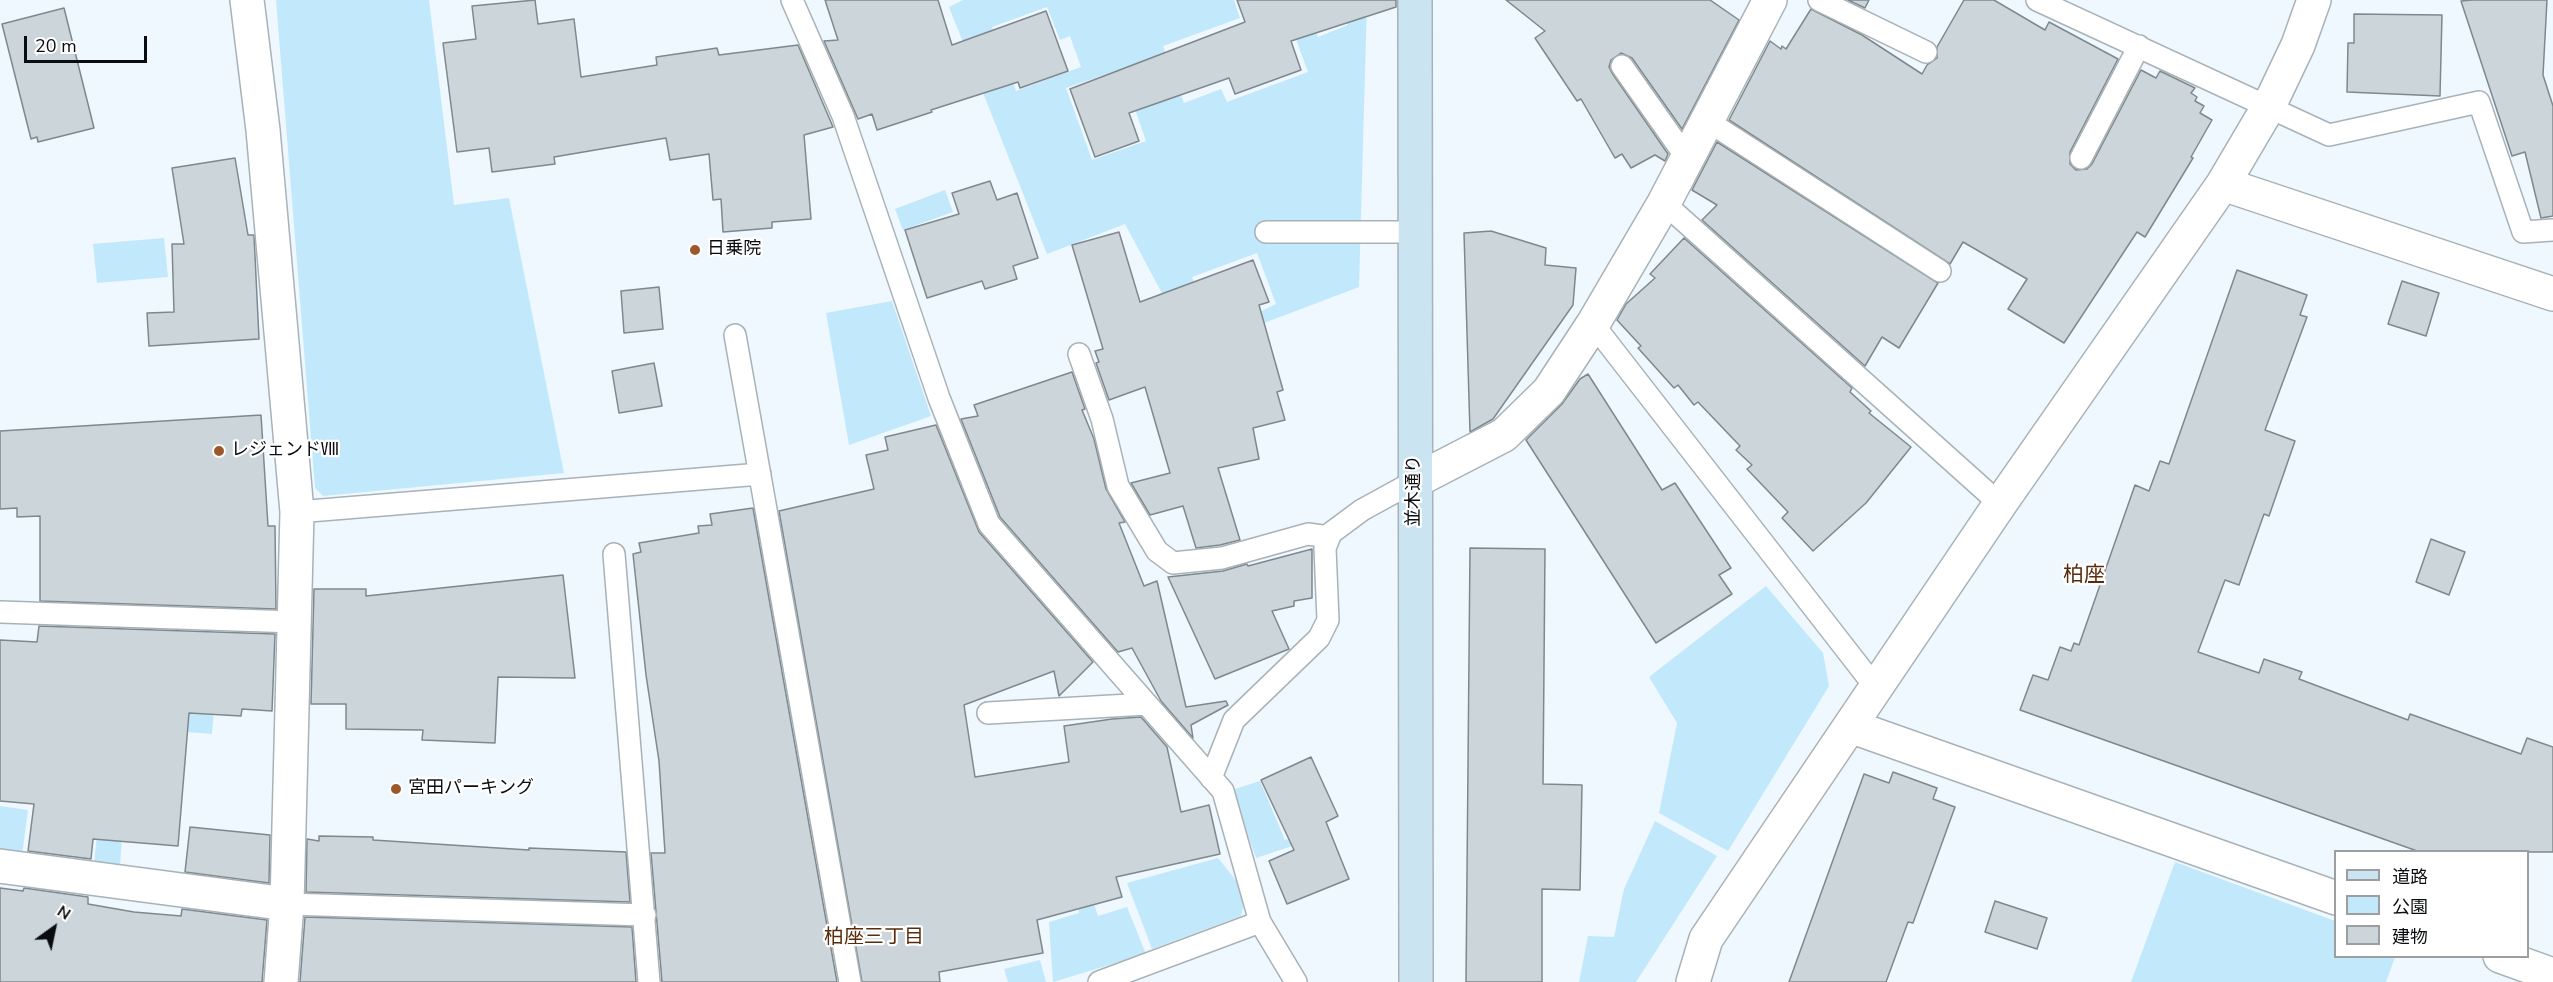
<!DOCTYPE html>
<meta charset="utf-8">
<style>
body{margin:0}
#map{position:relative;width:2553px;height:982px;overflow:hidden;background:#eef8fe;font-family:"Nunito Sans","Noto Sans JP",sans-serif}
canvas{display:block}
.legend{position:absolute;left:2334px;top:850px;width:195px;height:108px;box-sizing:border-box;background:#fff;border:2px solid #9d9e9f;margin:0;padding:8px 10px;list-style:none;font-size:18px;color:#0a0d0f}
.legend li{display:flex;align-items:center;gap:12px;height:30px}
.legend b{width:30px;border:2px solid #9d9e9f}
.north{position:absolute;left:24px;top:898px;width:60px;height:60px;-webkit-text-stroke:4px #fff;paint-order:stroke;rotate:33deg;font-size:16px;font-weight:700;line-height:24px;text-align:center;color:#0a0d0f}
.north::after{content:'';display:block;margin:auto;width:21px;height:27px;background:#0a0d0f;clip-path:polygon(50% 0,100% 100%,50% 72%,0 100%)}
.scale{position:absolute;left:24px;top:36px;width:123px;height:27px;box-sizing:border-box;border:3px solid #0a0d0f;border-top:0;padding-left:8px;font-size:18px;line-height:21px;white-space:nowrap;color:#0a0d0f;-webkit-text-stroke:4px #fff;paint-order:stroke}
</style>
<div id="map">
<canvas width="2553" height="982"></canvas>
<ul class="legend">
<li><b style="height:8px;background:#cae5f1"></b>道路</li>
<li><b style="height:16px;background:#c2e8fc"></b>公園</li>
<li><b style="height:16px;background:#cbd5da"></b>建物</li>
</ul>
<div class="north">N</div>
<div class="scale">20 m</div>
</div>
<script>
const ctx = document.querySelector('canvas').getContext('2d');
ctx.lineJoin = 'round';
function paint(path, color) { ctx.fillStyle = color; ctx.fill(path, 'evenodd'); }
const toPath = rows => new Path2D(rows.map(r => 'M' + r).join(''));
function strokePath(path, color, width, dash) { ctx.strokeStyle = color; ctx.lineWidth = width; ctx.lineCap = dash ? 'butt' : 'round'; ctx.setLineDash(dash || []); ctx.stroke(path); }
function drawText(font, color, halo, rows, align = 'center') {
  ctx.font = font + ' "Nunito Sans","Noto Sans JP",sans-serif'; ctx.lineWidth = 4.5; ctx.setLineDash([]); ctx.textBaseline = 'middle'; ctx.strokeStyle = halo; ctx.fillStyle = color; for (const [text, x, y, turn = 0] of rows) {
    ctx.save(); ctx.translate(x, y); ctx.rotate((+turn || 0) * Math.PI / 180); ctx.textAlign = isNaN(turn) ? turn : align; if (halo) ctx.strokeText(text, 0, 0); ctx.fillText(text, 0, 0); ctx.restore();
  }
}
paint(toPath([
 [276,0,429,0,454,205,509,198,564,473,323,496,315,488],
 [963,0,1234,0,1240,18,1163,46,1184,103,1221,89,1227,102,1308,72,1285,9,1304,2,1318,37,1348,25,1339,0,1367,0,1359,287,1198,348,1164,297,1125,224,1047,254,949,7],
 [1047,7,1060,40,1070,36,1081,67,1016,91,992,27],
 [1121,69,1146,141,1092,160,1066,88],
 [1257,253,1276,304,1213,334,1192,277],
 [945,190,953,212,903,230,895,209],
 [164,238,168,277,97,283,93,244],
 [892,301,931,416,849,445,826,313],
 [1766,586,1823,653,1829,686,1728,851,1659,813,1677,723,1649,677],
 [166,695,215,699,212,734,187,732],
 [1260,781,1285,840,1296,837,1301,843,1256,858,1232,790],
 [56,802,124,808,120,866,94,864,98,824,74,821,70,859,52,857],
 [0,806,28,810,22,855,0,852],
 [1655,821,1717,856,1636,982,1579,982,1588,936,1614,937,1624,889],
 [1218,858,1238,883,1245,899,1241,916,1152,949,1127,883],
 [2175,862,2335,921,2336,956,2395,957,2386,982,2131,982],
 [1092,898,1098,916,1127,907,1146,954,1053,982,1049,922,1079,913,1077,900],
 [1040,960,1046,982,1008,982,1004,969]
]), '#c2e8fc');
const building = toPath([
 [535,0,538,24,574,19,581,77,657,65,656,57,717,48,719,55,798,45,833,127,804,135,811,219,772,222,772,228,723,232,721,199,713,200,709,154,670,160,666,138,554,157,555,164,492,172,489,148,457,152,443,43,476,39,472,6,535,0],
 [825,0,938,0,952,45,1046,11,1068,71,1020,88,1018,82,931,110,932,112,877,130,872,114,858,119,824,41,838,40,825,0],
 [1237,0,1396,0,1396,7,1291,41,1301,70,1235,94,1229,78,1129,113,1139,141,1095,157,1070,89,1245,22,1237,0],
 [1506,0,1710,0,1739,20,1682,129,1632,58,1621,53,1611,60,1609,67,1612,73,1668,154,1665,161,1655,155,1631,168,1622,154,1615,158,1581,99,1577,101,1535,38,1545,31,1506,0],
 [1848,0,1869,0,1865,8,1848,0],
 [1964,0,1994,0,2045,30,2049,22,2118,59,2070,152,2070,164,2076,170,2087,169,2092,164,2141,70,2156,78,2160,71,2195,88,2191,93,2197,97,2195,101,2204,106,2200,113,2212,120,2191,157,2193,158,2145,237,2137,232,2064,343,2008,309,2027,279,1963,242,1950,264,1729,120,1770,41,1781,49,1782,46,1786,49,1811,9,1862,35,1922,74,1927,65,1937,58,1937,47,1964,0],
 [2472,0,2547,0,2543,75,2553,106,2553,216,2541,218,2525,152,2512,156,2461,1,2472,0],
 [64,8,94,128,38,142,37,137,31,139,2,24,64,8],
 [2354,14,2442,15,2440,96,2347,92,2348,43,2354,43,2354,14],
 [1717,142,1938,283,1899,348,1882,337,1865,366,1702,220,1717,205,1692,190,1717,142],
 [235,158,248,235,254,235,259,339,149,346,147,313,174,312,172,244,184,244,172,168,235,158],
 [990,181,997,200,1017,193,1038,258,1013,266,1017,279,985,289,982,281,927,298,905,230,959,214,952,193,990,181],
 [1491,231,1546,248,1545,265,1576,268,1573,305,1493,419,1470,432,1464,233,1491,231],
 [1119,232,1140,302,1253,260,1269,302,1259,305,1283,390,1277,392,1285,420,1253,428,1259,459,1218,468,1240,540,1220,545,1196,548,1183,506,1150,515,1131,483,1170,473,1145,387,1109,400,1096,363,1099,362,1095,351,1103,349,1072,245,1119,232],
 [1684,238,1852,388,1850,392,1871,411,1869,413,1911,447,1866,503,1813,551,1782,518,1788,512,1747,469,1752,465,1736,450,1740,446,1698,402,1694,405,1678,385,1674,388,1638,348,1641,346,1617,320,1626,304,1655,278,1650,274,1684,238],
 [2237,270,2307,295,2300,315,2307,317,2265,430,2295,441,2269,516,2264,514,2239,585,2225,580,2198,652,2259,673,2264,659,2302,672,2299,679,2408,720,2410,714,2521,754,2527,738,2553,747,2553,852,2420,852,2020,710,2033,675,2048,680,2060,647,2071,651,2074,643,2079,645,2135,485,2149,491,2160,461,2169,464,2237,270],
 [2402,281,2439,293,2426,336,2388,324,2402,281],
 [659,287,663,329,624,333,621,291,659,287],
 [654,363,662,406,619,413,612,371,654,363],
 [1072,372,1085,409,1082,410,1094,439,1106,489,1125,522,1119,523,1144,586,1157,581,1186,707,1226,701,1228,705,1191,725,1193,738,1161,701,1132,648,1118,652,1000,517,961,419,978,416,974,405,1072,372],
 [1588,374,1662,490,1675,483,1731,568,1719,575,1732,594,1656,643,1526,440,1562,404,1580,379,1588,374],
 [261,415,268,526,275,526,276,609,40,601,40,516,17,517,17,508,0,509,0,431,261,415],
 [936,425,979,532,1093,662,1059,696,1054,671,964,705,975,777,1069,762,1064,726,1112,719,1141,717,1167,747,1181,812,1209,805,1220,854,1116,877,1122,897,1037,920,1043,953,939,972,940,982,862,982,779,511,874,489,866,455,888,450,885,437,936,425],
 [753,508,837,982,662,982,651,853,665,853,659,761,646,675,633,554,641,552,639,543,699,533,698,526,712,525,710,514,753,508],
 [2431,539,2465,552,2449,595,2416,582,2431,539],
 [1470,548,1545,549,1543,784,1582,785,1580,890,1542,889,1542,982,1466,982,1470,548],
 [1312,549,1312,598,1294,601,1294,606,1272,611,1289,649,1215,679,1168,577,1223,571,1247,564,1248,566,1312,549],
 [563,575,575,678,498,677,495,743,422,740,423,730,346,729,346,704,311,704,314,589,366,589,366,596,563,575],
 [39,626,275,634,272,711,242,709,241,716,189,713,178,846,93,839,91,859,28,851,34,804,0,801,0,640,37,642,39,626],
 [1311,757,1338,816,1326,822,1349,879,1287,904,1269,861,1294,850,1261,780,1311,757],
 [1893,772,1937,788,1933,799,1955,807,1913,923,1908,922,1886,982,1789,982,1864,774,1889,783,1893,772],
 [190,827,270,835,269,883,185,872,190,827],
 [319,836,373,837,373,840,529,850,529,848,626,852,630,902,306,892,307,839,319,841,319,836],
 [0,888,23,891,24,888,88,897,88,904,134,912,181,916,182,909,267,920,262,982,0,982,0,888],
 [1995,901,2047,918,2037,949,1985,932,1995,901],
 [305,917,632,927,636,982,300,982,305,917]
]);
paint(building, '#cbd5da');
strokePath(building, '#7f888d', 1.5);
const lane = toPath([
 [792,0,843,116,939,398,989,524,1223,791,1260,922,1296,982],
 [1819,0,1926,52],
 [2037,0,2329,135,2479,102,2523,232,2553,230],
 [1622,66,1686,157],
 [1706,120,1940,271],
 [2081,158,2139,46],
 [1664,203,2000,504],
 [1266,232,1415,232],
 [1593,324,1876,688],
 [735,335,850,982],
 [1079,354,1102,419,1118,486,1157,551,1173,563,1222,558,1308,534,1329,537],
 [297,512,760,474],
 [614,554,649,982],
 [0,612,295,622],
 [988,713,1147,704],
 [1211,778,1234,720,1319,638,1328,620,1325,548,1331,533,1362,510,1415,481],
 [287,904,645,915],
 [1099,982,1260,922]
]);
const street = toPath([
 [247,0,263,130,297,512,287,904,281,982],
 [2223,184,2553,294],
 [1415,481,1504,435,1549,391,1593,324,1664,203,1770,0],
 [1850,726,2336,898],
 [0,866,287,904],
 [2500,956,2553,975],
 [1693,982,1706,939,2000,504,2223,184,2269,106,2298,45,2314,0]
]);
const secondary = toPath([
 [1415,0,1416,982]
]);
strokePath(lane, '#a8b2b7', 24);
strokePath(street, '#a8b2b7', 36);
strokePath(secondary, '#a8b2b7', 36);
strokePath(lane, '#fff', 21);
strokePath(street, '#fff', 33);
strokePath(secondary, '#cae5f1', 33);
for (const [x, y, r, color] of [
 [695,250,6,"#9c572b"],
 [219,451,6,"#9c572b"],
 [396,789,6,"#9c572b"]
]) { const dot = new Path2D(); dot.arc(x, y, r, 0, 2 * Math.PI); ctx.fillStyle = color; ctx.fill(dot); strokePath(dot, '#fff', 2); }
drawText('18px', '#0a0d0f', '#fff', [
 ["日乗院",707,250],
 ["レジェンドⅧ",231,451],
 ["宮田パーキング",408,789]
], 'left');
drawText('18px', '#0a0d0f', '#fff', [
 ["並木通り",1415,491,-90]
]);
drawText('20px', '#5a2c0c', '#fff', [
 ["柏座三丁目",874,938]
]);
drawText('21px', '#5a2c0c', '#fff', [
 ["柏座",2084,576]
]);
</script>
